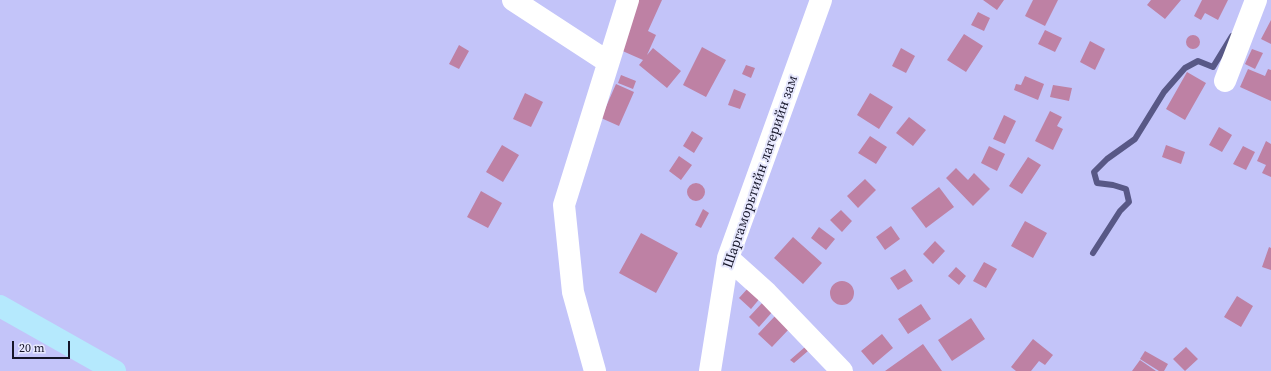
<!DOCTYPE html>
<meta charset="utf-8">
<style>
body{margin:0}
#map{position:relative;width:1271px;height:371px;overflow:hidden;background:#c3c4f9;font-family:"Source Serif 4",serif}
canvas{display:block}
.scale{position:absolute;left:12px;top:341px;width:58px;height:18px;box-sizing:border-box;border:2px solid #151528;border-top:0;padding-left:5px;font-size:12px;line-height:14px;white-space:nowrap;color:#151528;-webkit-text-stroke:3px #e7e8fe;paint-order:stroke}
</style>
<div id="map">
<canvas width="1271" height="371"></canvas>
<div class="scale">20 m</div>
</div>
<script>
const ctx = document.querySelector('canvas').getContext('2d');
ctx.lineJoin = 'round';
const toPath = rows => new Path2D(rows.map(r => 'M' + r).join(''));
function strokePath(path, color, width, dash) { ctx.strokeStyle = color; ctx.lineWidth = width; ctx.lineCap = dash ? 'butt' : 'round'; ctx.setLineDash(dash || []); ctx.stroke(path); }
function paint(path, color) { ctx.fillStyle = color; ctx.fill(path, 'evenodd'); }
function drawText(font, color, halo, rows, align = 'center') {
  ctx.font = font + ' "Source Serif 4",serif'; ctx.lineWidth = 4; ctx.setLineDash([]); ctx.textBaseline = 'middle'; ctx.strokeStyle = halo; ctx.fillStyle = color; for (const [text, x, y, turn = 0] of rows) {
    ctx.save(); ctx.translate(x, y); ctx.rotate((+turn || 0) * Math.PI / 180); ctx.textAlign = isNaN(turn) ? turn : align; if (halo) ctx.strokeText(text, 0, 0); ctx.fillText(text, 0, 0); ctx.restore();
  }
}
strokePath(toPath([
 [1093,253,1120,211,1129,202,1126,189,1113,185,1097,183,1094,172,1107,159,1135,139,1164,92,1185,68,1198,61,1213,67,1232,36]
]), '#585886', 6);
paint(toPath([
 [639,0,662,0,648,31,656,35,647,55,653,48,681,71,667,88,639,65,643,60,618,49],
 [983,0,1004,0,997,10],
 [1033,0,1058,0,1045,26,1025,16],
 [1151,0,1181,0,1165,19,1147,5],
 [1202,0,1228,0,1218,20,1205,13,1201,20,1194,16],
 [978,12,990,18,984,31,971,25],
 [1271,20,1271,44,1261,39],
 [1045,30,1062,38,1055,52,1038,44],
 [964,34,983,46,966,72,947,60],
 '1186 42a7 7 0 1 1 14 0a7 7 0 1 1-14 0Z',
 [1090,41,1105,49,1095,70,1080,62],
 [459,45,469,51,459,69,449,64],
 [702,47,726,60,706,97,683,85],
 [901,48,915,56,906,73,892,66],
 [1252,49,1263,53,1255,69,1245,64],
 [746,65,755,68,751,78,742,74],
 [1248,69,1265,76,1268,69,1271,70,1271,101,1240,87],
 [1187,72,1206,83,1185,120,1166,109],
 [621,75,636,81,633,89,618,83],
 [1025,76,1044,84,1038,100,1014,90,1016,84,1021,85],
 [616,84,634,92,619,126,601,118],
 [1053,85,1072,88,1069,101,1050,97],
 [734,89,746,94,740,109,728,105],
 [525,93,543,102,531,127,513,119],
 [870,93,893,107,879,129,857,115],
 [1050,111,1062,117,1057,126,1063,129,1053,150,1035,141],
 [1004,115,1016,121,1005,144,993,139],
 [909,117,926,130,913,146,896,133],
 [1219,127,1232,135,1222,152,1209,145],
 [692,131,703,138,694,153,683,146],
 [870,136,887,147,876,164,858,153],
 [1266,141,1271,144,1271,177,1262,173,1266,165,1257,161],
 [502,145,519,155,503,182,486,172],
 [1166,145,1185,152,1181,164,1162,157],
 [989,146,1005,154,997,171,981,163],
 [1243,146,1255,152,1246,170,1233,164],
 [679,156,692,165,681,180,669,171],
 [1028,157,1041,165,1022,194,1009,186],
 [956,168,968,180,974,173,990,189,973,206,946,178],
 [865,179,876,190,858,208,847,196],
 '687 192a9 9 0 1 1 18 0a9 9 0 1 1-18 0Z',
 [939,187,954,207,926,228,911,208],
 [481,191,502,203,488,228,467,217],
 [703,209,709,213,701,228,695,225],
 [841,210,852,221,842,232,830,220],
 [1025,221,1047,233,1033,258,1011,246],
 [891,226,900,239,885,250,876,237],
 [819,227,835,239,826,250,811,238],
 [641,233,678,253,656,293,619,273],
 [793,237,822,263,803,284,774,258],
 [935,241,945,251,933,264,923,254],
 [1269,247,1271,248,1271,270,1262,267],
 [984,262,997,269,986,288,973,281],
 [956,267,966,276,959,285,948,276],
 [905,269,913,281,898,290,890,278],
 '830 293a12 12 0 1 1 24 0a12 12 0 1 1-24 0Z',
 [749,287,761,297,751,309,739,298],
 [1237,296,1253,306,1241,327,1224,317],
 [764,301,774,310,759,327,749,317],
 [921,304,931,319,908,334,898,319],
 [776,315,790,328,772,347,758,334],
 [971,318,985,339,952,361,938,340],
 [882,334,893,348,873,365,861,351],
 [1033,339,1053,355,1045,365,1039,361,1031,371,1016,371,1011,367],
 [923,344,942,371,885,371],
 [805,347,808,351,794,363,790,360],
 [1186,347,1198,359,1185,371,1173,359],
 [1145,351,1168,364,1164,371,1159,371,1140,359],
 [1140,360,1156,371,1132,371]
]), '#be81a4');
strokePath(toPath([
 [513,0,608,62],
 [1225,81,1256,0],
 [728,258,767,293,842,371],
 [595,371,573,292,564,205,628,0],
 [710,371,728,258,821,0]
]), '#fff', 22);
strokePath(toPath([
 [0,306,115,371]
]), '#b5e9fd', 22);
drawText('14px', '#151528', '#e7e8fe', [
 ["Шаргаморьтийн лагерийн зам",761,172,-71]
]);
</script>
